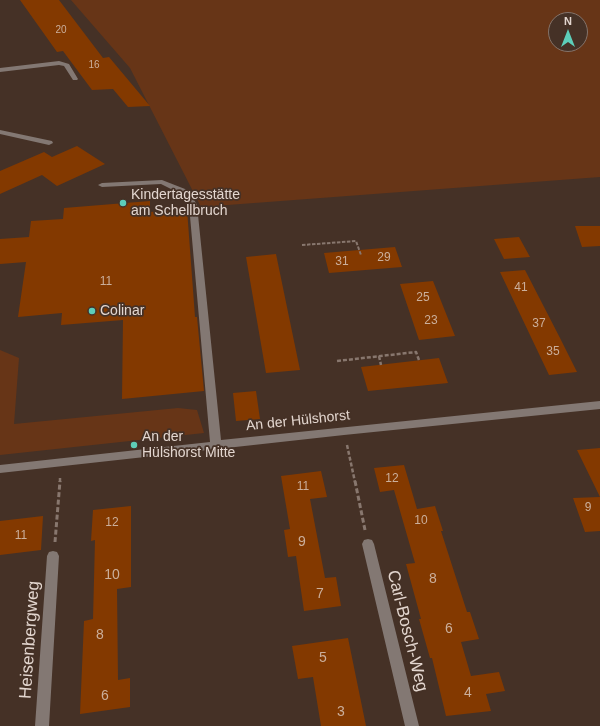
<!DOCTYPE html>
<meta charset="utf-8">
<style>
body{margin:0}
#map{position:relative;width:600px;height:726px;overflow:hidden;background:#453126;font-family:Helvetica,sans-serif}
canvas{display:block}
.north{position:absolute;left:548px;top:12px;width:40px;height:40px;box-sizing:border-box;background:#453126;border:1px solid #84736a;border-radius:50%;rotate:0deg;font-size:11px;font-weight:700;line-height:16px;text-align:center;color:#e3d6cf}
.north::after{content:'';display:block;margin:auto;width:14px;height:18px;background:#5dceb9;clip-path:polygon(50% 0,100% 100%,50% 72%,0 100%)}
</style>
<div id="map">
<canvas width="600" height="726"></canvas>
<div class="north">N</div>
</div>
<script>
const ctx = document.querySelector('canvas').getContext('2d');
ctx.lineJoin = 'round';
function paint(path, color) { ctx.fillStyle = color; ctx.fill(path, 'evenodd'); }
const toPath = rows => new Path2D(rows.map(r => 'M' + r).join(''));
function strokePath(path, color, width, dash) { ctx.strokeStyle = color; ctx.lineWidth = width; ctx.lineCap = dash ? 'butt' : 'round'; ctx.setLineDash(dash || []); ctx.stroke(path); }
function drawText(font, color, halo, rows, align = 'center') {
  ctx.font = font + ' Helvetica,sans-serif'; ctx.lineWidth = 3.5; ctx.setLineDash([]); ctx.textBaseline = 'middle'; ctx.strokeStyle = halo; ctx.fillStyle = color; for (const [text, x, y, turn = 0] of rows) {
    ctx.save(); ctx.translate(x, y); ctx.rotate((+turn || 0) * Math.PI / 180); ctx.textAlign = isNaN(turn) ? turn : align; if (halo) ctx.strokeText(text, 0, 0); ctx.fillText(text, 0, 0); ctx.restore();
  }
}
paint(toPath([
 [71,0,600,0,600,177,201,207,130,68],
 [556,20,580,20,580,44,556,44],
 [0,350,19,358,14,424,178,408,197,410,204,433,0,455]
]), '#673517');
paint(toPath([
 [20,0,59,0,103,58,109,57,150,106,128,107,113,89,92,90,63,51,57,52],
 [77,146,105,164,57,186,42,175,0,194,0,171,44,152,52,157],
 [150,201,150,212,187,209,195,317,197,317,204,391,122,399,123,320,61,325,62,313,18,317,26,262,0,264,0,239,29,237,31,221,63,219,64,208],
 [575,226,600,226,600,246,582,247],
 [519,237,530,257,504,259,494,239],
 [395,247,402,267,329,273,324,253],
 [276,254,300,370,266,373,246,257],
 [525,270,560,338,577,372,549,375,500,272],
 [433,281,455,336,419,340,400,284],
 [439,358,448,383,368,391,361,367],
 [256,391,260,419,236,421,233,393],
 [600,448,600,531,585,532,573,498,600,497,577,450],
 [404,465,417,509,435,506,443,531,441,531,467,612,470,612,479,639,461,642,471,676,499,672,505,691,486,694,491,711,446,716,432,658,430,658,419,619,421,619,406,564,415,563,394,490,380,492,374,468],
 [321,471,327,497,310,499,325,578,336,577,341,606,304,611,296,556,288,557,284,530,290,529,281,476],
 [131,506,131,587,117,589,118,680,130,678,130,707,80,714,84,621,93,619,95,540,91,541,93,510],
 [43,516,41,550,0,555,0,521],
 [348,638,366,726,321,726,313,677,298,679,292,646]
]), '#833900');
strokePath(toPath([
 [302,245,356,241,361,255]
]), '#88776e', 2, [3.5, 1.5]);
strokePath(toPath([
 [379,356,381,365],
 [337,361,416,352,419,360],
 [347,445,355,482],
 [60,482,60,477]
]), '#88776e', 2.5, [4, 2]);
strokePath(toPath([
 [355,481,365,530],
 [55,542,60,481]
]), '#88776e', 3, [5, 2.5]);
paint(toPath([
 [59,61,69,64,78,79,77,80,73,80,64,66,59,65,0,72,0,68,59,61],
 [0,130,52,141,53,143,49,145,0,134,0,130],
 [162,180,185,189,192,196,197,205,221,440,600,401,600,409,344,435,0,473,0,465,210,442,189,205,179,193,161,184,102,187,98,185,102,183,162,180],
 [368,539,372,540,374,544,419,726,405,726,362,544,364,540,368,539],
 [53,551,57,552,59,556,49,726,35,726,47,556,49,552,53,551]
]), '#837873');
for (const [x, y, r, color] of [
 [123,203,4,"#5dceb9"],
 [92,311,4,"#5dceb9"],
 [134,445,4,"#5dceb9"]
]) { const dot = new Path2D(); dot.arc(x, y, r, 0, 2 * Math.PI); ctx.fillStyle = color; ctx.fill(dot); strokePath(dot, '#453126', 1.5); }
drawText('10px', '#cbaf9b', null, [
 ["20",61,30],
 ["16",94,65]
]);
drawText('12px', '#cbaf9b', null, [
 ["29",384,258],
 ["31",342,262],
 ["11",106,282],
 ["41",521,288],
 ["25",423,298],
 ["23",431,321],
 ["37",539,324],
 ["35",553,352],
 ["12",392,479],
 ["11",303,487],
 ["9",588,508],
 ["10",421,521],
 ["12",112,523],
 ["11",21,536]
]);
drawText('14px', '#e3d6cf', '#453126', [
 ["Kindertagesstätte",131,195],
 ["am Schellbruch",131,211],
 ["Colinar",100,311],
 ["An der",142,437],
 ["Hülshorst Mitte",142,453]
], 'left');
drawText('14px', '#e3d6cf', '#453126', [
 ["An der Hülshorst",298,421,-6]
]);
drawText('14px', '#cbaf9b', null, [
 ["9",302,542],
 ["10",112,575],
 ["8",433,579],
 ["7",320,594],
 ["6",449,629],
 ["8",100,635],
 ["5",323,658],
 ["4",468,693],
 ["6",105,696],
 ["3",341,712]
]);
drawText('17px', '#e3d6cf', '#453126', [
 ["Carl-Bosch-Weg",407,631,76],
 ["Heisenbergweg",30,640,-86]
]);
</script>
